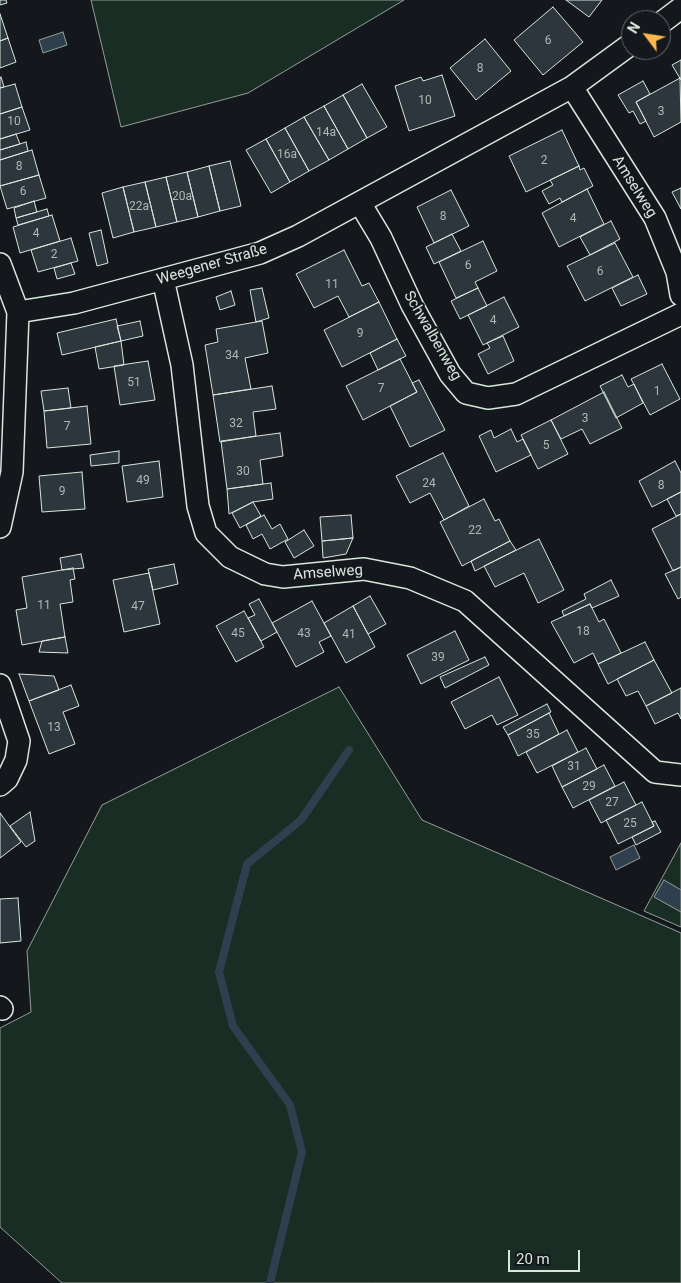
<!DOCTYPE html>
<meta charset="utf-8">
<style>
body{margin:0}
#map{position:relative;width:681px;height:1283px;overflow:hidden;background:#14181c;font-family:Roboto,sans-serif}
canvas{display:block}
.north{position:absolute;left:621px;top:10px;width:50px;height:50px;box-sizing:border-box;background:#14181c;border:1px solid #626a69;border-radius:50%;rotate:301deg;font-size:14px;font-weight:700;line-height:20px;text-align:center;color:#d8e6dc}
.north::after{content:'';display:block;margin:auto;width:18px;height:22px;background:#ffb74d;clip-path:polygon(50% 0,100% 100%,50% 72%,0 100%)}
.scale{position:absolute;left:508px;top:1250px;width:72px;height:22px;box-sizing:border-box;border:2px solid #d8e6dc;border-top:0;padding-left:6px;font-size:15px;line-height:18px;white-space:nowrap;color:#d8e6dc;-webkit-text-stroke:4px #14181c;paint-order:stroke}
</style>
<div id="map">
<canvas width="681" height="1283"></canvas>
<div class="north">N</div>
<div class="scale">20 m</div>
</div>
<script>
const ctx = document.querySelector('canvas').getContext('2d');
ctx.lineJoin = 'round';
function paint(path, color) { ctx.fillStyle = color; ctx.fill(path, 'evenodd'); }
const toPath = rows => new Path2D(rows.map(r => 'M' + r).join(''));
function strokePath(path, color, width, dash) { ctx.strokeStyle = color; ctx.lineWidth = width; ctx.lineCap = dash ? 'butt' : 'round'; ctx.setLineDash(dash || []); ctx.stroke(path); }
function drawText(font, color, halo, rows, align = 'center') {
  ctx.font = font + ' Roboto,sans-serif'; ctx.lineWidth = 4; ctx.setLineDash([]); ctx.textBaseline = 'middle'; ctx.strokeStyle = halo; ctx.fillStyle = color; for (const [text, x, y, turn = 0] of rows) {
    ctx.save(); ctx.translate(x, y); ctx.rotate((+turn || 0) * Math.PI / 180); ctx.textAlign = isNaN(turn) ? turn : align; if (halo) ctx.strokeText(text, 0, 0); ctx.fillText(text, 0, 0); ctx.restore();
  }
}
const green = toPath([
 [91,0,404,0,248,93,121,127,91,0],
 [339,687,422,820,681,933,681,1283,62,1283,0,1227,0,1028,31,1012,27,951,102,805,339,687],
 [681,843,681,927,644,911,681,843]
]);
paint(green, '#1a2d24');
strokePath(green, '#939e99', 1);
const water = toPath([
 [63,32,67,45,43,53,39,40,63,32],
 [634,845,640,858,616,870,610,857,634,845],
 [664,880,681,890,681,912,654,897,664,880]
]);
paint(water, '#2f3f4d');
strokePath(water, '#939e99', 1);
strokePath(toPath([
 [270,1283,302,1152,290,1105,233,1026,219,972,247,864,301,820,349,750]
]), '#2f3f4d', 8);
const building = toPath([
 [0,0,6,0,7,3,0,5,0,0],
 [566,0,602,0,589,17,566,0],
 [553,7,583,42,543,75,514,40,553,7],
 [0,14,8,38,0,41,0,14],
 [8,38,16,62,0,68,0,41,8,38],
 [485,39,511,71,476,100,450,68,485,39],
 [681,60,681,80,672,65,681,60],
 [442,75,455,116,409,131,395,86,421,77,423,81,442,75],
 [1,77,4,87,0,88,0,78,1,77],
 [680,78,681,122,654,137,636,102,680,78],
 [643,81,650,94,636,102,646,121,640,124,633,111,629,113,618,95,643,81],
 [15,84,22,107,0,114,0,88,15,84],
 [362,84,387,127,367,138,343,95,362,84],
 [343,95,367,138,348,149,324,106,343,95],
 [324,106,348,149,329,160,304,117,324,106],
 [22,107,30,130,0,139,0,114,22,107],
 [304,117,329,160,309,171,285,128,304,117],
 [285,128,309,171,290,182,266,139,285,128],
 [562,130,579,166,526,192,509,156,562,130],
 [16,134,20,144,0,150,0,139,16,134],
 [266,139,290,182,271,193,246,150,266,139],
 [26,142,28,151,0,160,0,150,26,142],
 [32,150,39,175,0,186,0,160,32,150],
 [230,161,241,206,220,211,209,166,230,161],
 [209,166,220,211,198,217,187,172,209,166],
 [579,166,580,170,584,168,593,186,562,202,560,198,549,204,542,191,553,185,550,180,579,166],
 [187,172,198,217,177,222,166,177,187,172],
 [39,175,46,198,7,209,0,186,39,175],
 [166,177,177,222,156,227,145,182,166,177],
 [145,182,156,227,134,232,123,187,145,182],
 [123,187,134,232,113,238,102,193,123,187],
 [681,188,681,209,672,192,681,188],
 [587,189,604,224,559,247,542,213,587,189],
 [451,190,469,226,434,243,417,207,451,190],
 [34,201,37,212,16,218,14,208,34,201],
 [47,209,49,216,18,225,16,218,47,209],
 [52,215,60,241,20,253,13,227,52,215],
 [611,221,620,239,590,255,580,237,611,221],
 [101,230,108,263,97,266,89,233,101,230],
 [452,234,461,251,434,264,426,247,452,234],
 [71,238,78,261,38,272,31,250,71,238],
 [483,241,497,271,475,282,478,288,456,298,439,262,483,241],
 [615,243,633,277,585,301,567,266,615,243],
 [344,250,362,286,369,283,379,302,349,317,338,296,314,308,296,274,344,250],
 [71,263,75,274,57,279,54,268,71,263],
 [638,275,647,294,621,306,612,288,638,275],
 [262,288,269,318,256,322,250,290,262,288],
 [478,288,487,306,460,319,451,301,478,288],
 [231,291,235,305,220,310,216,297,231,291],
 [504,297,519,327,483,345,468,315,504,297],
 [379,302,397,339,342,367,324,330,379,302],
 [116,319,121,341,62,355,57,333,116,319],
 [140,321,143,336,121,341,117,326,140,321],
 [262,321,268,353,245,358,251,389,213,395,205,345,218,342,216,329,262,321],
 [503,336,514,361,488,374,478,354,490,348,487,343,503,336],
 [397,339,406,356,378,370,370,353,397,339],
 [121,341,124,365,99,369,95,347,121,341],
 [400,359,417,392,363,420,346,386,400,359],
 [148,361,155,400,120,405,114,366,148,361],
 [662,364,680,399,650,415,631,379,662,364],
 [622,375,628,387,634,384,643,403,616,418,600,386,622,375],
 [419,380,445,430,410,447,390,406,417,392,412,383,419,380],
 [272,386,276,409,253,412,256,436,220,442,213,395,272,386],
 [68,388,71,408,44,411,41,391,68,388],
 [604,392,622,428,590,444,582,429,561,439,551,420,604,392],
 [87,406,91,444,47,448,44,411,87,406],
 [551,420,568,454,538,469,521,435,551,420],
 [511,429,517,442,523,439,531,455,496,472,479,436,491,430,494,438,511,429],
 [280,433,283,456,260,460,263,484,227,489,221,441,280,433],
 [119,451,119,463,91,466,90,455,119,451],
 [443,453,469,506,444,520,430,493,410,503,396,476,443,453],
 [159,461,163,497,127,502,122,466,159,461],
 [675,461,681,473,681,492,652,507,639,481,675,461],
 [82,472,85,509,42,512,39,476,82,472],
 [271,483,273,499,253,502,229,514,227,489,271,483],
 [681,492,681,514,676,516,667,499,681,492],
 [484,499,495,521,499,519,510,541,462,566,440,522,484,499],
 [253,502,261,516,240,528,232,513,253,502],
 [681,514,681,567,673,571,652,529,681,514],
 [264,515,272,529,280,524,288,539,270,549,262,534,253,539,246,525,264,515],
 [351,515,353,538,322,541,320,517,351,515],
 [304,530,314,546,294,558,285,542,304,530],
 [353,538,346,554,323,558,322,541,353,538],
 [539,539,564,590,538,603,524,573,495,587,484,566,539,539],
 [510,541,516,550,475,571,471,561,510,541],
 [81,554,84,568,62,570,60,558,81,554],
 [174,564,178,584,153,590,148,569,174,564],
 [681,567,681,597,678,599,665,574,681,567],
 [73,568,75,579,70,580,73,602,60,604,65,637,22,645,16,610,27,608,22,577,73,568],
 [149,573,160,624,124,632,113,580,149,573],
 [611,580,619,596,592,608,590,604,564,616,562,611,586,599,584,594,611,580],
 [370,596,386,624,368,634,353,606,370,596],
 [259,599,277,632,261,641,248,618,255,615,249,604,259,599],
 [312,601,331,636,319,642,324,652,296,667,272,623,312,601],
 [590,604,599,622,604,619,621,653,598,664,593,653,574,663,551,622,590,604],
 [353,606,375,647,346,663,324,623,353,606],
 [244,611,264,647,236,662,216,626,244,611],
 [455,631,469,660,421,684,407,655,455,631],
 [65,637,68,653,39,652,42,641,65,637],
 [645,642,654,660,608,684,598,664,645,642],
 [485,657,489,665,445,688,440,677,485,657],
 [654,660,672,693,646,706,638,691,626,696,617,679,654,660],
 [19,674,54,676,59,690,29,701,19,674],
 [499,677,518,715,497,725,492,715,465,729,451,702,499,677],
 [71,685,79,706,63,712,75,744,49,754,29,701,71,685],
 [681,688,681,719,678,713,655,724,646,706,681,688],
 [547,704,551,712,508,735,503,727,547,704],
 [549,713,559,734,518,756,508,735,549,713],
 [567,730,578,752,537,773,526,752,567,730],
 [586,748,597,769,562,787,552,766,586,748],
 [604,765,615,786,573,808,562,787,604,765],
 [624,782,636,805,601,823,589,800,624,782],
 [642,802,654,826,618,844,606,820,642,802],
 [30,812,35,841,26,847,10,826,30,812],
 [0,813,21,842,0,858,0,813],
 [655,821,661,832,636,845,632,837,654,826,652,822,655,821],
 [18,898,21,941,0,943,0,899,18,898]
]);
paint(building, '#2c363c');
strokePath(building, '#d8e6dc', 1);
const minor = toPath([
 [661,23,681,8],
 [572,87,655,218,677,272,681,295],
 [360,203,381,238,412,305,450,374,466,393,488,398,516,394,681,314],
 [0,264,18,312,12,472,0,527],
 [163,279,182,365,198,506,206,533,230,557,265,574,283,577,364,569,410,578,465,601,655,772,681,775],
 [18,312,74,303,260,253,298,236,572,87,631,44],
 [0,685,19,741,16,760,7,779,0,785],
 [0,1007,2,1009]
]);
strokePath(minor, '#d8e6dc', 24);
strokePath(minor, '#14181c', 21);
drawText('12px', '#adbab4', null, [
 ["6",548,41],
 ["8",480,69],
 ["10",425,101],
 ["3",661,112],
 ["10",14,122],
 ["14a",326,133],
 ["16a",287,155],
 ["2",544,161],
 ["8",19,167],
 ["6",23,192],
 ["20a",182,197],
 ["22a",139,207],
 ["8",443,217],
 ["4",573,219],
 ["4",36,234],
 ["2",54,255],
 ["6",468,266],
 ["6",600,272],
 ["11",332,285],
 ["4",493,321],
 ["9",360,334],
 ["34",232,356],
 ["51",134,383],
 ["7",381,389],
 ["1",657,392],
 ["3",585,419],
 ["32",236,424],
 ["7",67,427],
 ["5",546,446],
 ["30",243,472],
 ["49",143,481],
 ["24",429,484],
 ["8",661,486],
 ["9",62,492],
 ["22",475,531],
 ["11",44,606],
 ["47",138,607],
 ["18",583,632],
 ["45",238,634],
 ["43",304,634],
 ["41",349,635],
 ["39",438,658],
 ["13",54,728],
 ["35",533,735],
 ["31",574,767],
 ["29",589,787],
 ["27",612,803],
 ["25",630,824]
]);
drawText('15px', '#d8e6dc', '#14181c', [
 ["Amselweg",634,187,58],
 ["Weegener Straße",212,265,-16],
 ["Schwalbenweg",432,336,60],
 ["Amselweg",328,573,-4]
]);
</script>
